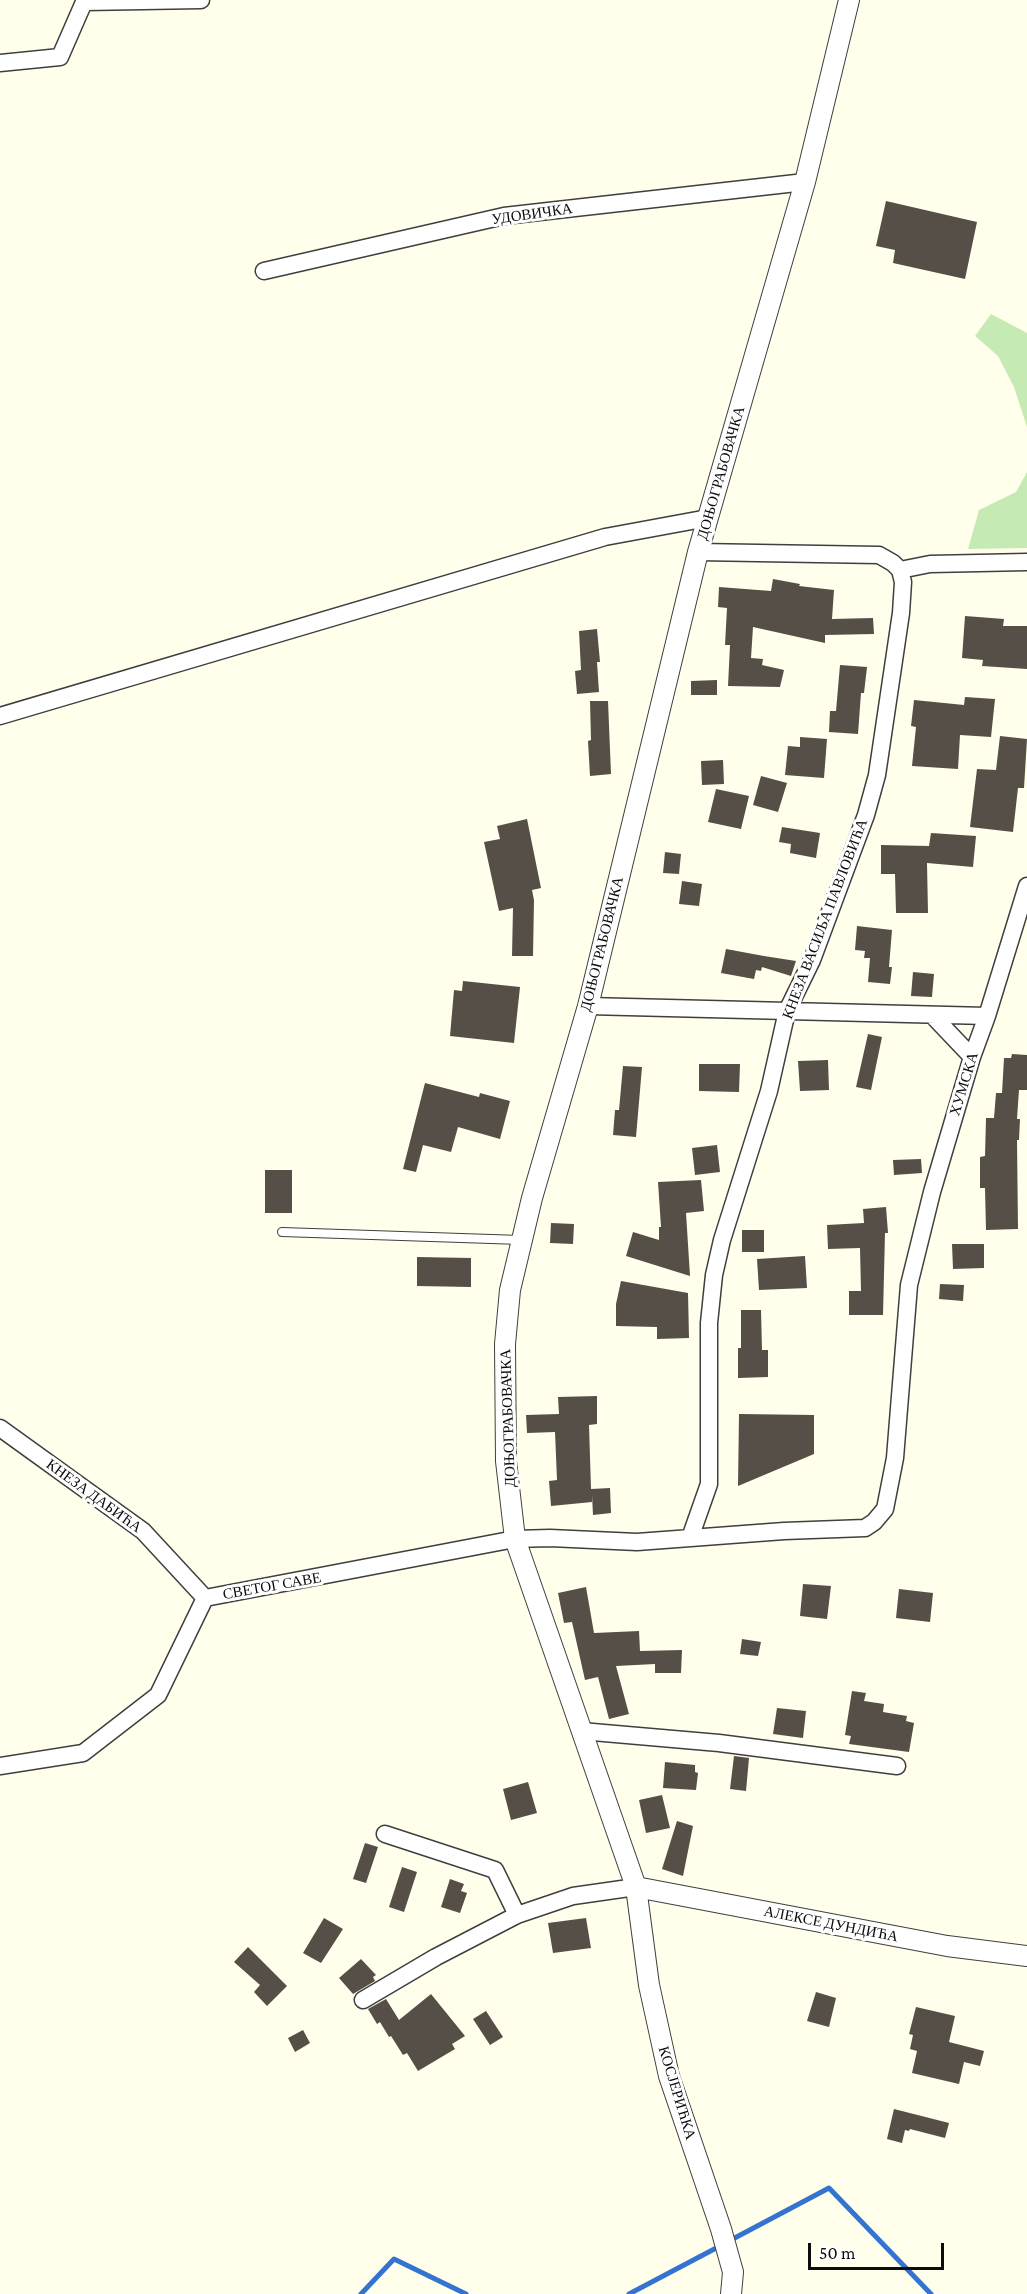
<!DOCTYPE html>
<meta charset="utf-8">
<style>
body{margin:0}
#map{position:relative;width:1027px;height:2294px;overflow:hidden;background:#ffffeb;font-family:"Crimson Pro",serif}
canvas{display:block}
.scale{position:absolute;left:808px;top:2243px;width:136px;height:27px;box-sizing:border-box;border:3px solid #0c0c0c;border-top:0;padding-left:8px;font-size:18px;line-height:21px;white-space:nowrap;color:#0c0c0c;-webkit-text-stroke:4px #fff;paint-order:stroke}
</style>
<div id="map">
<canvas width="1027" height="2294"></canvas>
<div class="scale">50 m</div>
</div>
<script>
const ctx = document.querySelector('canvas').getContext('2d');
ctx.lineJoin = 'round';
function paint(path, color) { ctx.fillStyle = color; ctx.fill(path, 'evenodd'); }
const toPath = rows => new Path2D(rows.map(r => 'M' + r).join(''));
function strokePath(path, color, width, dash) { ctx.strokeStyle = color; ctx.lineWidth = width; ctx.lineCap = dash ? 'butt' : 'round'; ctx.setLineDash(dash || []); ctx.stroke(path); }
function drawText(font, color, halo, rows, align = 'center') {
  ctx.font = font + ' "Crimson Pro",serif'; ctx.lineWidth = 6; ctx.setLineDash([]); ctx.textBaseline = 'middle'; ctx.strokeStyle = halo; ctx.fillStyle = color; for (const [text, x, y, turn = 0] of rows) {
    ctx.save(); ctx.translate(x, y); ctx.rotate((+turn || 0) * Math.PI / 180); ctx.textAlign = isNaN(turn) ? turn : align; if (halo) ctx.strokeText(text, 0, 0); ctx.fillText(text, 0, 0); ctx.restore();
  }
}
paint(toPath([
 [991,314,1027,333,1027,427,1014,387,998,356,975,336],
 [1027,472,1027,548,968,549,979,510,1016,492]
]), '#c6eab4');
strokePath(toPath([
 [729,2241,829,2188,931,2294],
 [361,2294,394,2259,466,2294],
 [629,2294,720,2246]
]), '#3474d0', 5);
paint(toPath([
 [886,201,977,222,965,279,893,263,895,250,876,246],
 [773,579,800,584,799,586,834,590,832,619,873,618,874,634,825,635,825,643,753,627,751,658,763,659,762,665,784,670,780,687,728,686,730,645,725,645,727,608,718,607,719,587,771,591],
 [965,616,1004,619,1003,626,1027,626,1027,669,982,666,983,660,962,658],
 [597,629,600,662,597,662,599,692,577,694,575,671,581,670,579,631],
 [840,665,867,667,864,693,861,693,858,734,829,732,830,711,836,711],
 [717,680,717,695,691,695,691,681],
 [965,697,995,699,991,737,960,735,958,769,912,766,916,727,911,726,914,700,964,705],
 [590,701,608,701,611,774,590,776,588,741,591,740],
 [1000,736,1027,739,1024,788,1018,788,1013,832,970,827,977,769,996,770],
 [800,737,827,739,824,778,785,775,788,746,800,747],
 [723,760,724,784,702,785,701,761],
 [761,776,787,783,778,812,753,805],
 [716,789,749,796,741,829,708,822],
 [527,819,541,888,532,890,534,900,533,956,512,956,513,908,499,911,484,842,500,839,497,826],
 [782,827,820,833,816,858,790,853,791,844,779,842],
 [931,833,976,836,973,867,927,863,928,913,896,913,895,874,881,874,881,845,929,846],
 [665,852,681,854,679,874,663,873],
 [682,881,702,884,699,906,679,904],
 [857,926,892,930,889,967,892,967,890,984,868,982,870,958,864,958,865,951,855,950],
 [726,949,764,956,796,961,791,976,762,967,761,971,756,970,754,979,721,973],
 [913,972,934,974,932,997,911,996],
 [463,981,520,987,514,1043,450,1036,454,990,462,991],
 [868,1034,882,1037,871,1090,856,1087],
 [1012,1054,1027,1055,1027,1090,1019,1090,1017,1119,1020,1119,1019,1140,1017,1140,1018,1229,986,1230,985,1188,980,1188,980,1157,985,1156,986,1118,994,1118,996,1093,1002,1093,1004,1058,1011,1058],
 [828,1060,829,1090,800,1091,798,1061],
 [699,1064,740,1064,739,1092,699,1091],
 [623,1066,642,1067,636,1137,613,1135,615,1110,619,1110],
 [425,1083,479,1097,480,1093,510,1101,500,1139,458,1127,451,1152,423,1145,416,1172,403,1169],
 [717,1145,720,1172,695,1175,692,1148],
 [921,1159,922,1173,894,1175,893,1160],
 [265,1170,292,1170,292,1213,265,1213],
 [701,1180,704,1211,686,1213,690,1276,626,1256,633,1232,659,1240,659,1227,661,1227,658,1182],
 [886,1207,888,1233,885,1233,883,1315,849,1315,849,1291,861,1291,860,1248,828,1249,827,1225,864,1223,863,1209],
 [551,1223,574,1224,573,1244,550,1243],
 [742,1230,764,1230,764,1252,742,1252],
 [952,1244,984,1244,984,1268,953,1269],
 [805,1256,807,1288,759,1290,757,1259],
 [417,1257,471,1258,471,1287,417,1286],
 [621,1281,688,1293,689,1338,657,1339,657,1327,616,1326,616,1304],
 [940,1284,964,1285,963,1301,939,1299],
 [741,1310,761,1310,762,1350,768,1350,768,1377,738,1378,738,1348,741,1348],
 [597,1396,597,1424,589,1425,591,1489,610,1488,611,1513,593,1515,592,1495,592,1502,551,1506,549,1481,557,1480,555,1432,527,1433,526,1415,559,1414,558,1397],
 [739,1414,814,1415,814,1454,738,1486],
 [803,1584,831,1586,827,1619,800,1616],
 [586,1587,594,1633,639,1631,640,1651,682,1650,681,1673,655,1673,655,1664,616,1666,629,1714,609,1719,598,1677,585,1680,572,1622,564,1623,558,1593],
 [899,1589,933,1593,930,1622,896,1618],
 [742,1639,761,1642,758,1656,740,1654],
 [852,1691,866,1693,864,1701,884,1704,883,1712,907,1716,906,1721,914,1723,909,1752,849,1744,851,1736,845,1735],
 [777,1708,806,1711,803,1738,773,1734],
 [734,1756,749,1758,746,1791,730,1789],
 [665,1762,695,1765,695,1772,698,1773,696,1790,663,1788],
 [528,1782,537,1813,511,1820,503,1789],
 [662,1795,670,1828,646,1833,639,1800],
 [677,1821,693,1826,683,1876,662,1869],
 [365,1843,378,1847,366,1883,353,1879],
 [402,1867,417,1872,404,1912,389,1907],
 [450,1879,464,1884,461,1891,467,1893,460,1913,441,1907],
 [324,1918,343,1929,321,1963,303,1953],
 [586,1918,591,1948,553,1953,548,1923],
 [248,1947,287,1986,267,2006,254,1992,260,1985,234,1962],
 [361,1959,376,1975,373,1977,375,1981,353,1994,339,1978],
 [816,1992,836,1998,829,2027,807,2021],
 [431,1994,465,2036,452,2044,455,2049,418,2071,407,2053,403,2055,391,2036,389,2037,380,2022,377,2024,368,2009,386,1999,399,2020],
 [916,2007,955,2016,949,2042,984,2051,980,2066,964,2062,959,2084,912,2073,917,2051,910,2049,913,2035,909,2034],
 [486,2011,503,2037,490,2045,473,2019],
 [303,2030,310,2043,295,2052,288,2038],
 [894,2109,949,2123,945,2138,910,2129,909,2131,905,2130,902,2143,887,2139]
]), '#554f48');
const service = toPath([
 [282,1232,521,1240]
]);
const minor = toPath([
 [0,63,60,57,84,2,201,0],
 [264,271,504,216,805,182],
 [900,570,930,564,1027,562],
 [0,716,605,537,708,518],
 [588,1006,987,1016],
 [932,1015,972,1057],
 [0,1428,143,1531,205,1598],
 [690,1538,709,1484,709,1323,714,1275,722,1240,769,1091,787,1011,812,960,866,815,877,775,901,613,903,582,900,570,893,563,879,555,698,552],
 [581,1731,719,1743,897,1766],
 [0,1766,83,1753,158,1695,205,1598,515,1539,550,1538,637,1542,784,1531,865,1528,874,1522,885,1509,895,1458,909,1285,932,1192,972,1057,987,1016,1027,886],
 [385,1834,495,1870,517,1915],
 [363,2000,436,1957,517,1915,573,1896,636,1887]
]);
const tertiary = toPath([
 [636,1887,947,1946,1027,1956],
 [731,2294,733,2272,721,2229,669,2076,649,1985,636,1887,515,1539,506,1461,505,1344,510,1290,532,1198,588,1006,698,552,805,182,849,0]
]);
strokePath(service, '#3f3f3f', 10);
strokePath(minor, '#3f3f3f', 19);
strokePath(tertiary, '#3f3f3f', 22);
strokePath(service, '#fff', 8);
strokePath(minor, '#fff', 16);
strokePath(tertiary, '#fff', 20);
drawText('15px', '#0c0c0c', '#fff', [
 ["УДОВИЧКА",532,214,-8],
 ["ДОЊОГРАБОВАЧКА",721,473,-74],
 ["КНЕЗА ВАСИЉА ПАВЛОВИЋА",825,919,-69],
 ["ДОЊОГРАБОВАЧКА",602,944,-76],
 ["ХУМСКА",964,1084,-73],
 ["ДОЊОГРАБОВАЧКА",508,1418,-92],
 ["КНЕЗА ДАБИЋА",94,1496,36],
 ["СВЕТОГ САВЕ",272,1586,-10],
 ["АЛЕКСЕ ДУНДИЋА",831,1924,11],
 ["КОСЈЕРИЋКА",677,2093,73]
]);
</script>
